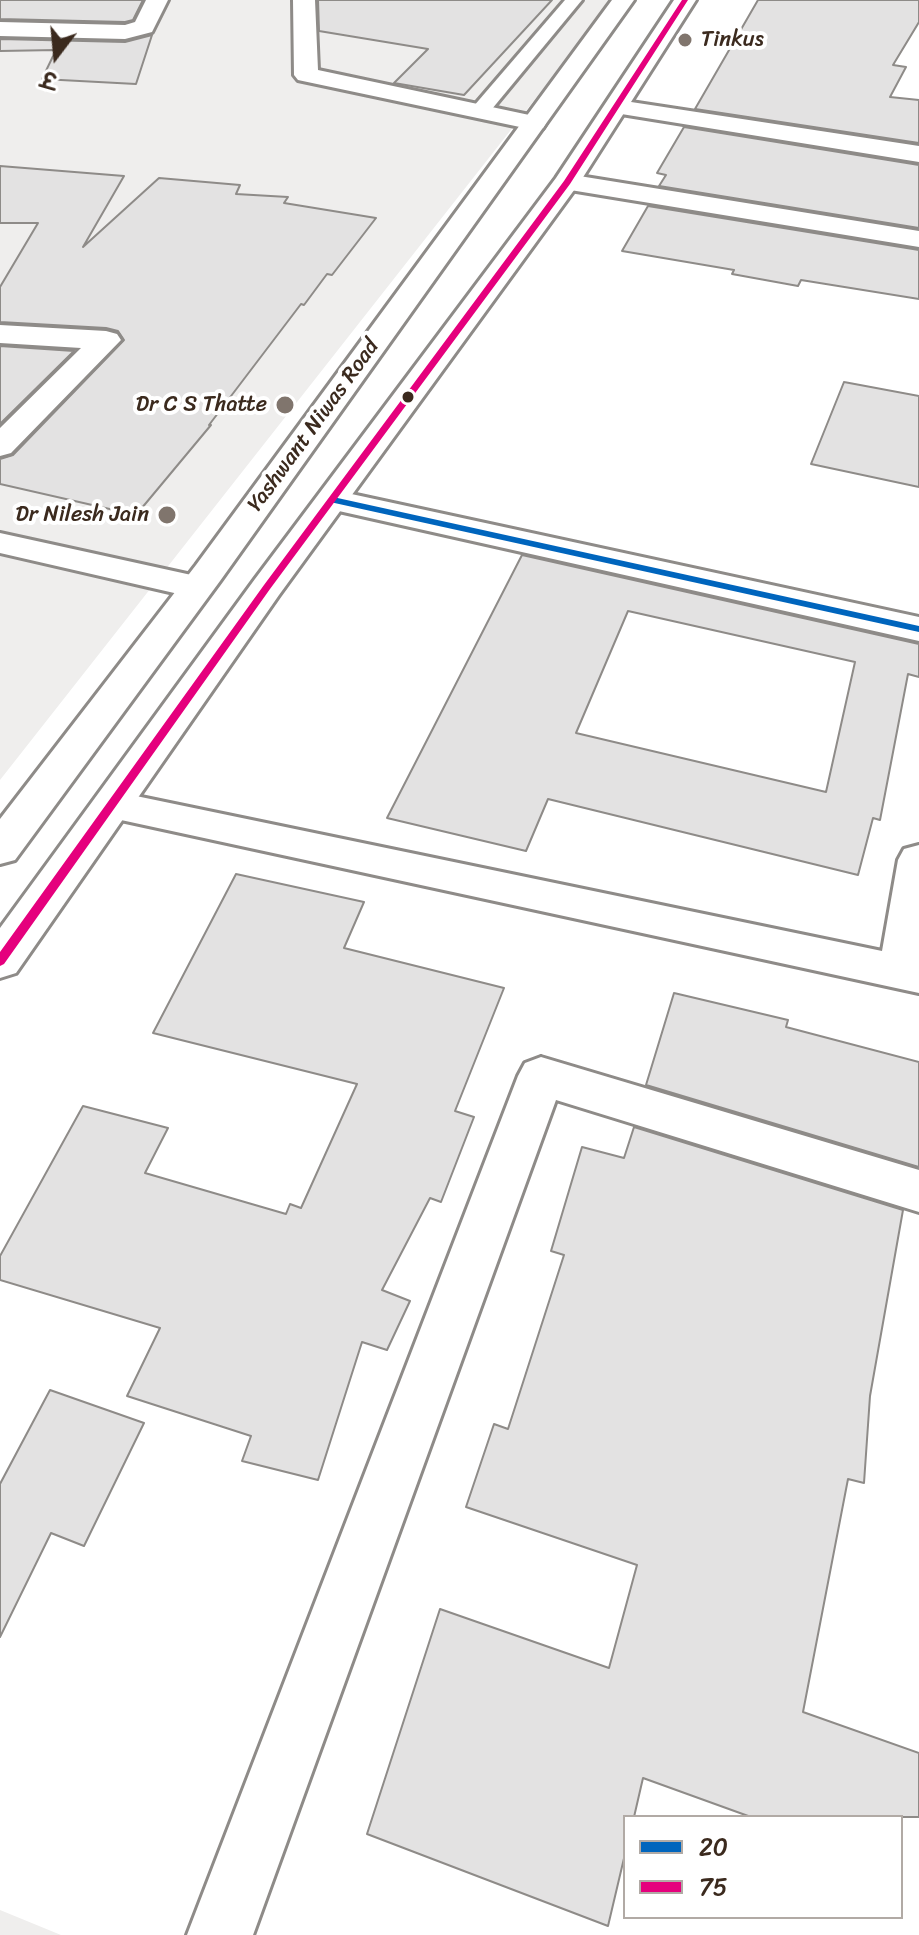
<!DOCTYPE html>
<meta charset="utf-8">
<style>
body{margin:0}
#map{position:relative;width:919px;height:1935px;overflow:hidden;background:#fff;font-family:Sriracha,"Playpen Sans Deva",sans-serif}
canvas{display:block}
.legend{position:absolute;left:623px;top:1815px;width:280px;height:104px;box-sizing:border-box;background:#fff;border:2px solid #b1aaa5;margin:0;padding:10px 14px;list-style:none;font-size:24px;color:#3b2a1e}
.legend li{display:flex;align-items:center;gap:16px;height:40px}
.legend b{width:40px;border:2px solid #b1aaa5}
.north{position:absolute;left:16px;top:16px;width:80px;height:80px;-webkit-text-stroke:6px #fff;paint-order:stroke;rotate:196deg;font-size:22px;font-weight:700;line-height:32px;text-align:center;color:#3b2a1e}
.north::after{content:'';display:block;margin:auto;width:28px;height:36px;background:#3b2a1e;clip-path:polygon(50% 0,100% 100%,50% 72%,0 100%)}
</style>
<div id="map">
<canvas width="919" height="1935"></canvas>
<ul class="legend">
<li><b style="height:10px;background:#0065bd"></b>20</li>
<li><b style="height:10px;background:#e5007d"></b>75</li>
</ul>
<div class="north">उ</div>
</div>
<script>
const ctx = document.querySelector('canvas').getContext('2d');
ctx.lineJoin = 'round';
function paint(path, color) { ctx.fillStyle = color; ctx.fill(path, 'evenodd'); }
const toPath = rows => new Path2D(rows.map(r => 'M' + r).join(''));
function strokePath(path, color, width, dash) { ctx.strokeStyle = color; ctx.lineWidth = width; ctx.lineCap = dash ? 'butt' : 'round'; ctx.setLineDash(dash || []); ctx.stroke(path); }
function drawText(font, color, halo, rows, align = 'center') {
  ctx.font = font + ' Sriracha,sans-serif'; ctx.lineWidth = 8; ctx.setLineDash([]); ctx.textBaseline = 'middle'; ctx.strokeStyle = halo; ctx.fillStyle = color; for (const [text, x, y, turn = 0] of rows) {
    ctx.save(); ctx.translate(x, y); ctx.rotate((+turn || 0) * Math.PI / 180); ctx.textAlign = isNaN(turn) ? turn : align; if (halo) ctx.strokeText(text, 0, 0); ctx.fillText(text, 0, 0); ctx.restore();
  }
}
paint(toPath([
 [0,0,613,0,0,780],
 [0,1910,61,1935,0,1935]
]), '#efeeed');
const building = toPath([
 [0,0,143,0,133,20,125,22,0,19,0,0],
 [318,0,552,0,464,95,394,83,428,49,319,31,318,0],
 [758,0,919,0,919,22,893,65,906,67,890,97,919,100,919,143,695,109,758,0],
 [152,35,136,84,42,79,56,50,0,51,0,39,125,42,152,35],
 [684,127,919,165,919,228,659,186,666,175,657,173,684,127],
 [0,166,124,176,83,247,159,178,240,185,236,194,288,197,284,203,376,218,332,275,327,274,304,305,301,304,209,425,211,425,136,515,0,484,0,459,13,455,124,340,118,331,106,328,0,322,0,287,38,223,0,223,0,166],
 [648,206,919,250,919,299,801,280,798,286,732,274,734,270,622,251,648,206],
 [0,346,74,351,0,424,0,346],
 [844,382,919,396,919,487,811,464,844,382],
 [522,555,919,644,919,677,908,674,880,820,873,818,858,875,548,799,526,851,387,818,522,555],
 [628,611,855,662,826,792,576,733,628,611],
 [236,874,364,902,344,948,504,988,455,1111,474,1117,441,1202,430,1198,382,1290,410,1301,387,1350,362,1342,318,1480,242,1461,251,1436,127,1396,160,1328,0,1280,0,1256,83,1106,168,1128,145,1173,286,1214,290,1204,301,1208,357,1084,153,1033,236,874],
 [674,993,788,1020,786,1027,919,1062,919,1167,646,1085,674,993],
 [634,1127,903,1210,870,1396,864,1483,848,1479,803,1712,919,1753,919,1817,751,1817,643,1778,634,1817,625,1817,625,1854,608,1926,367,1834,440,1609,609,1668,637,1565,466,1507,494,1424,508,1429,564,1255,551,1251,582,1147,624,1158,634,1127],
 [50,1390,144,1423,84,1546,51,1533,0,1637,0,1484,50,1390]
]);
paint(building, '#e3e2e2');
strokePath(building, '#8e8b88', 2);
const lane = toPath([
 [565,0,582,0,487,115,473,115,471,111,473,107,565,0]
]);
const street = toPath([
 [146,0,168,0,152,32,125,39,0,36,0,22,125,25,135,22,146,0],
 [293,0,315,0,318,70,534,116,543,118,546,123,543,128,534,130,298,80,294,75,293,0],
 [618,100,919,146,919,162,609,112,606,107,609,102,618,100],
 [567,174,919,231,919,247,558,188,554,182,558,176,567,174],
 [0,325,106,331,117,334,121,340,11,453,0,456,0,428,81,348,0,343,0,325],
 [333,490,919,617,919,641,321,507,316,500,321,493,333,490],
 [0,533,196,576,208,579,214,587,208,595,196,598,0,553,0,533],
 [112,791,882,951,898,860,904,849,919,845,919,993,98,815,92,805,98,795,112,791],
 [541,1057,919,1170,919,1212,556,1100,253,1935,187,1935,518,1076,525,1063,541,1057]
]);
const secondary = toPath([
 [612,0,634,0,220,581,15,860,0,864,0,819,196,565,612,0],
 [674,0,696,0,580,182,279,595,16,973,0,978,0,928,255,579,556,178,674,0]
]);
strokePath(lane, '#8e8b88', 6);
strokePath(street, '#8e8b88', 6);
strokePath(secondary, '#8e8b88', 6);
paint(lane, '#fff');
paint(street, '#fff');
paint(secondary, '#fff');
paint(toPath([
 [333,497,919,626,919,632,330,502,330,498,333,497]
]), '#0065bd');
paint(toPath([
 [682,0,688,0,570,184,270,589,4,964,0,966,0,952,264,585,564,181,682,0]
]), '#e5007d');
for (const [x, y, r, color] of [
 [685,40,8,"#80756d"],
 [408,397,7,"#3b2a1e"],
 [285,405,10,"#80756d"],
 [167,515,10,"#80756d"]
]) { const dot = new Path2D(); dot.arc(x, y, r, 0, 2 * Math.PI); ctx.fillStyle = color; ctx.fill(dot); strokePath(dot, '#fff', 3); }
drawText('22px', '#3b2a1e', '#fff', [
 ["Tinkus",701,40,"left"],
 ["Dr C S Thatte",267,405],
 ["Dr Nilesh Jain",149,515]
], 'right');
drawText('22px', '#3b2a1e', '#fff', [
 ["Yashwant Niwas Road",314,426,-54]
]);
</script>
